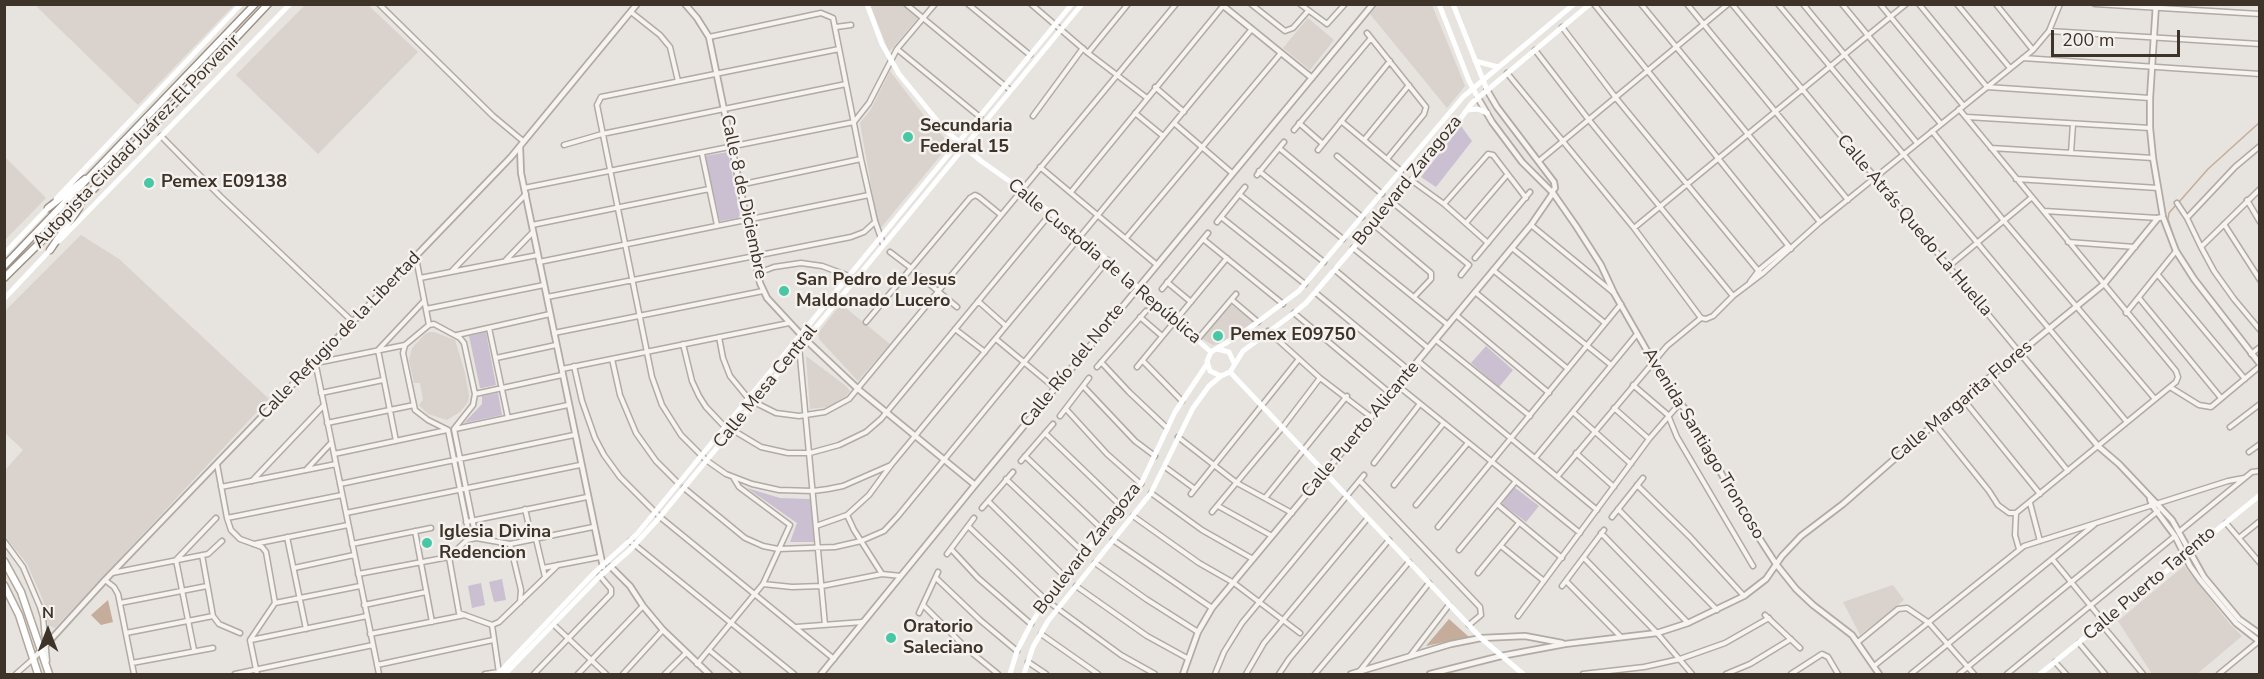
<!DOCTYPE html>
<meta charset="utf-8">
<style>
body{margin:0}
#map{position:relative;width:2264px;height:679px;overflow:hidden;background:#e7e3de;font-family:"Nunito Sans",sans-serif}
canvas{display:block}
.frame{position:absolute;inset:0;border:6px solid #3d3328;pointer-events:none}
.north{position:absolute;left:18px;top:601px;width:60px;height:60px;-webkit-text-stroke:4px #f5f1ee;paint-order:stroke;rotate:0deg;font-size:16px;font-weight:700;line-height:24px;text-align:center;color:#3d3328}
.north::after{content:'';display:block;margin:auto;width:21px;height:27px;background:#3d3328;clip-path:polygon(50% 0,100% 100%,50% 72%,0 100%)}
.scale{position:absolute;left:2051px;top:30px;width:129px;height:27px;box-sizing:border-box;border:3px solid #3d3328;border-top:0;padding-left:8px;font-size:18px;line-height:21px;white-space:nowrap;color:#3d3328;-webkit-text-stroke:4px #f5f1ee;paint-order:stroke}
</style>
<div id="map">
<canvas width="2264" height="679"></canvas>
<div class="frame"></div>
<div class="north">N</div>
<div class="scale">200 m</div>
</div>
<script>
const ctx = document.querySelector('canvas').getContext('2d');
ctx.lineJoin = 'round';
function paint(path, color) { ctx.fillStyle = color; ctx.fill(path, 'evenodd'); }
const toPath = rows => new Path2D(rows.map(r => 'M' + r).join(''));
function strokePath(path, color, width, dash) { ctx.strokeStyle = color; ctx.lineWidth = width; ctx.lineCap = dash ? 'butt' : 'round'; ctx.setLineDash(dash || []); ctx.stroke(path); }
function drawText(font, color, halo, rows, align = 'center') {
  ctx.font = font + ' "Nunito Sans",sans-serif'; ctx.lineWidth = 5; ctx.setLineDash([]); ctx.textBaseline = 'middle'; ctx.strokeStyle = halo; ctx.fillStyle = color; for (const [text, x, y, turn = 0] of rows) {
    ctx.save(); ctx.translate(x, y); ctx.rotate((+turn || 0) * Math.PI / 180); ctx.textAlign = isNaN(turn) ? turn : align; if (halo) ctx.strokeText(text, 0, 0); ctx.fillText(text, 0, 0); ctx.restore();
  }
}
paint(toPath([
 [35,5,234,5,138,105],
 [305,5,368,5,418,52,318,154,236,75],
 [870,5,902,5,918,18,889,52],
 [1378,5,1432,5,1465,86,1447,108,1370,14],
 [1308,18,1334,40,1310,70,1283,48],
 [890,71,922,113,950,144,879,230,860,123,871,109],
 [5,157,46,198,5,240,5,156],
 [81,235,119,259,269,399,55,628,48,625,43,600,27,564,5,536,5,470,23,450,5,433,5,311],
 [841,304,890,344,858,381,819,339,818,333],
 [1230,304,1253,322,1223,343,1213,345,1204,340,1202,338],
 [429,332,434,332,455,340,465,373,469,396,468,402,460,412,447,420,428,414,419,405,423,400,420,383,414,383,409,360,412,348,424,335],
 [806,356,846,386,850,391,845,397,828,407,810,409],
 [2184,566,2229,623,2242,636,2197,674,2152,674,2118,621],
 [1893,585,1904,600,1860,635,1843,602]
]), '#d9d2cd');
paint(toPath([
 [1461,126,1472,141,1436,187,1421,177],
 [728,152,740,215,738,218,720,221,705,156],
 [486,332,496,385,482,388,480,388,469,336],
 [1486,346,1513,370,1499,387,1471,363],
 [498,393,502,415,464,423,482,404,482,396],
 [1514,487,1539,506,1526,522,1502,504],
 [747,488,780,498,810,499,814,542,790,542,797,523],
 [502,579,506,600,494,602,489,582],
 [481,583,485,605,472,608,468,586]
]), '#cac0d1');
paint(toPath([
 [108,600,113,622,101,625,91,615],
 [1449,619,1469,637,1426,646]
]), '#c6ac9b');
strokePath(toPath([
 [2179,202,2208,169,2260,122],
 [2176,205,2169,213,2168,219,2177,247]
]), '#c6ac9b', 1.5);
const minor = toPath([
 [379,4,493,116,523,141],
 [906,4,1010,90],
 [968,4,1030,55],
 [1031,4,1088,53,1147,98],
 [1251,4,1285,31,1293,28,1308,11],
 [1300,4,1327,24,1345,4],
 [1594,4,1791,249],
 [1641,4,1820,222],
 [1687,4,1848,200],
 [1732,4,2020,353],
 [1778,4,2127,422],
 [1803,4,1917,143],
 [1842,4,1941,124],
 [1880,4,1963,105],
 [1919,4,1987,87,2150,98],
 [1957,4,2010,68],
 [1996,4,2033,50],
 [2095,4,2260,14],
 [631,12,660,35,670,47,678,81],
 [836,27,851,25],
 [1562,27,1616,98,1761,274],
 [2049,31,2260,44],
 [1367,33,1426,107,1424,114,1387,159],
 [709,37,821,13,833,18,861,159,875,221,883,244],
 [839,49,601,97,597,105,652,377,662,405,681,435,706,460,726,474,752,484,779,490,813,491,828,489,843,486,891,465],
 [897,49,980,117],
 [1535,50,1589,120,1733,296],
 [1088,53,1128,4],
 [2023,58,2260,74],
 [1507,73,1634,228,1701,318],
 [1155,87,1184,112],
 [1135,113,1163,136],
 [1033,116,1083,48],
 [1967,117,2150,128],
 [1341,121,1401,171],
 [1174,123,1232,173],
 [1299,123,1323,144],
 [1294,130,1371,38],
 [1932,131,2004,221,2155,399],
 [161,136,220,196,353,322],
 [1364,140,1409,85],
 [564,145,602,134,846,84],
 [1279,148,1362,217],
 [1991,148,2153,158],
 [1318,150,1390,61],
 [2071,153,2073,124],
 [702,154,717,225],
 [1337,156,1382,194],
 [1539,161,1728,4],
 [1040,167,1157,265],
 [1259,171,1343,239],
 [1257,175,1284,142],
 [2016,179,2158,188],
 [1411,180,1444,204,1488,243],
 [739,185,861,159],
 [524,188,854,122,869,103,897,49,935,4],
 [1071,192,1223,6],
 [1239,194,1324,262],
 [2247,200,2260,222],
 [1392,202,1469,265,1461,275],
 [2177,203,2187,218,2201,247,2214,271,2234,299,2260,330],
 [1444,204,1488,154,1493,155,1526,198],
 [2044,211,2158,218],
 [1221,217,1305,284],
 [2187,218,2235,167,2260,146],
 [1217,222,1245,187],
 [1466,223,1507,175],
 [1373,224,1431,273,1431,279,1414,297],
 [2224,224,2260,280],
 [532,225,709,189],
 [1531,225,1614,293],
 [1634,228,1906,4],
 [1126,238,1281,53],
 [1203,239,1283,304],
 [2068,242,2135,247],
 [2201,247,2260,189],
 [1353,248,1448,325],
 [1512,248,1605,323],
 [890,252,911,268],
 [416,258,429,325],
 [1475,258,1530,192],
 [506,260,533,232],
 [539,262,869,195],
 [1948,267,2031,198],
 [1335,270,1428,348],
 [1493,270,1611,365],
 [452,271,526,194],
 [758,273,774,267,801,263,822,266,849,276],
 [2158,275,2245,379],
 [921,277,957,307],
 [420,278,538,255],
 [1167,282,1191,302],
 [1750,282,1759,270,1788,246],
 [1162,289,1208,233],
 [1475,292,1568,369],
 [1316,293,1410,371],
 [547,297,851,237,864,232,875,222],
 [2139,298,2221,398],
 [1232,300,1258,322],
 [978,301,1006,326],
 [426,309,544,285],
 [1294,313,1391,394],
 [2126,313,2176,251],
 [1456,315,1549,393],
 [1140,317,1162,336],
 [866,322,970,198,975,195,979,197,1001,215],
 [429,325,405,345,403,353,415,410,428,420,448,430,470,539],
 [429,325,434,324,460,338,464,343,475,394,473,405,454,429,476,538],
 [489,328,508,418],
 [955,329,985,352],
 [1268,331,1320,378,1371,417],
 [554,333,763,291],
 [457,335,550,314],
 [719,337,723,358,730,376,748,398],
 [996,339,1055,388],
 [1197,340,1236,294],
 [1436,340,1530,416],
 [683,344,692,381,699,396,706,407,724,426],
 [799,346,825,625],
 [2251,354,2260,347],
 [496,358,556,345],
 [612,359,620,395,636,433,656,461,678,483],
 [315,361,379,674],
 [1143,361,1182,401],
 [1418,361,1597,510],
 [1101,362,1129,392,1166,427],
 [316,363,405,345],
 [574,366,582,401,595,438,604,455,620,477,660,517,834,659],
 [1097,367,1146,311],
 [1137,367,1227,258],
 [562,369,789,323],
 [1991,376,2068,471],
 [1397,385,1580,533],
 [1633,385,1668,415,1677,437,1753,566],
 [1083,386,1135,441,1155,456],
 [2170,387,2199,405,2211,407,2260,366],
 [321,393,383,380],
 [475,394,562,375],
 [1963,399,2040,494],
 [754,402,776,413,799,416,825,412,849,399,1176,4],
 [1614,408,1649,439],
 [1066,409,1107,454,1141,484],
 [1573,412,1631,464],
 [1060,416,1089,378],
 [327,423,414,405],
 [1935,424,1989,491,1998,505,2009,513,2016,513,2176,382,2178,377,2176,371,1959,109],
 [2230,427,2260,404],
 [455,429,568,405],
 [731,429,761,447,788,453,810,453,839,445,866,432,881,419,1051,213],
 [1045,433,1122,507],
 [1178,437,1237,483,1292,513],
 [396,441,378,350,424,301],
 [2249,452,2260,444],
 [1576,453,1614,487],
 [334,454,447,430],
 [1025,456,1103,530],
 [1535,458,1637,334],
 [1021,461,1053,424],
 [1374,463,1419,405],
 [217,464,227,518,231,530,240,539,262,547,266,552,275,603,250,640,257,674],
 [1165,467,1195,489],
 [306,470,331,443],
 [1557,477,1667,346,1701,318,1706,319,1713,316,1733,296,1762,274,1820,222,2033,50,2049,31,2060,4],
 [1006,479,1084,553],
 [252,481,324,405],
 [1360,481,1480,607,1481,615,1469,625],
 [340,484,574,435],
 [1394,485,1443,424],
 [1637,485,1690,537,1744,596],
 [221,487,336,464],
 [684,488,745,538,763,546,778,549,835,547,861,541,884,531,898,516,1108,260],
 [1151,493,1202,530,1253,559],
 [1191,494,1299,359],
 [1265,498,1347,396],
 [988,501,1065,577],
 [2030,503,2040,541],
 [1497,504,1562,558],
 [1416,505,1467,444],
 [1218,506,1272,536],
 [982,508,1013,472],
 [525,509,532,539],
 [1618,509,1717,610],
 [1212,512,1282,428,1320,378],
 [346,513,580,465],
 [2016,513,2015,535,2019,549],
 [847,515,854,530,882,574],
 [1133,516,1199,563,1234,583,1300,633],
 [1612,517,1643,478],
 [227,518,342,495],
 [466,522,587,497],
 [2226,523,2260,563],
 [816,526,847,515,869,495,891,465,1251,30],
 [968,526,1046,600,1121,655,1155,674],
 [1438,527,1621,304],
 [415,531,432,622],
 [2180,531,2252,472,2260,471],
 [1601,533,1688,623],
 [287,537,306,629],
 [2239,538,2260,521],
 [536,539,545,577],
 [1113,540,1212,608],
 [4,541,23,567,40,607,43,617,47,661],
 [630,541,794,674],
 [254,544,348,525],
 [352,544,431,528],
 [510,544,521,590,520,602],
 [1501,546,1544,581],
 [951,549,978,578,1031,624],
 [1459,550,1516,481],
 [947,554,974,518],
 [202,555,213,616,219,624,240,633],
 [449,557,459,613,492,625],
 [1584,558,1657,633,1692,674],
 [2053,560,2104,622],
 [1095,563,1146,599,1198,632],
 [294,568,354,555],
 [543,568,600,557],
 [112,573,208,554,222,541],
 [1478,573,1519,523],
 [358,574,449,557,467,540,476,538,510,544,593,527],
 [936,578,980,620,1017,651],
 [105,580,114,587,118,594,134,674],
 [1566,581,1621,637],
 [763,584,792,587,822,586,882,574,901,576],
 [1076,586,1147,636,1187,658],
 [1562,586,1604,530],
 [120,603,207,586],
 [275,603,360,586],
 [364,605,426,592],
 [923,605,966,648,998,674],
 [919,613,938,572],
 [1765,615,1800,648],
 [1518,616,1649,439,1680,403],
 [492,625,499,622,558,565],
 [492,625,499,673],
 [554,625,606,674],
 [2102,625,2143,674],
 [796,627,863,622],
 [126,633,213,616],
 [370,634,465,615],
 [1041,634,1098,674],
 [251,640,367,616],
 [1858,642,1898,609,1907,608,1929,623,1974,674],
 [2079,643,2105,674],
 [194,650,176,560,216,518],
 [709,650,738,674],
 [1410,656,1449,605],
 [1028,662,1046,674],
 [2055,662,2066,674],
 [132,663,213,648],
 [697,664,763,584,790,525,739,487,733,477],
 [377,665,493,640],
 [1874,666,2024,546,2228,481,2244,478],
 [16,674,33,659],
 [235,674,373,645],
 [485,674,499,672],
 [534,674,611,594,611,589,600,576],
 [578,674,643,606],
 [623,674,663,630],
 [665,674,686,653],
 [1215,674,1224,652,1242,623,1364,475],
 [1246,674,1264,643,1367,519],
 [1279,674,1289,659,1389,540],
 [1315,674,1409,562],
 [1362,674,1359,672,1429,583],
 [1583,674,1644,667,1680,659,1725,643,1769,618],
 [1726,674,1750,664,1791,639],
 [1791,674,1822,654,1828,657,1838,674],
 [1911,674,2095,524],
 [1959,674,2158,511],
 [2007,674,2175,536],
 [2219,674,2259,641]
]);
const tertiary = toPath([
 [685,4,697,18,709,37,754,255,760,283,767,298,805,339,858,389,975,485],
 [1221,4,1312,78],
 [2156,4,2150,98,2150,128,2153,158,2163,217,2176,251,2194,279,2260,364],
 [1487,90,1497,107,1554,182,1555,188,1552,192],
 [1478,98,1492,122,1522,162,1553,193,1576,226,1601,265,1614,293,1662,377,1671,393,1686,410,1745,516,1776,564,1796,589,1813,605,1852,635,1879,674],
 [520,147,521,173,603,567],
 [2020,353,2098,446,2119,464,2172,520,2204,577,2239,619,2260,634],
 [2150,499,2152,505,2175,536,2190,566,2200,580,2236,623,2260,642],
 [611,567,630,586,643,606,663,630,709,674],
 [34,658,105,580,511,157,637,4],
 [821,674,975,485,1373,4],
 [1183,674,1198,632,1212,608,1531,225,1553,193],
 [1351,674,1451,644,1481,638,1525,636,1562,643],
 [1430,674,1501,656,1565,644,1657,633,1688,623,1744,596,1766,579,1782,556,1801,536,1843,504,1963,399,2104,284,2158,218,2163,217]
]);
const primary = toPath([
 [4,561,21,592,49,674],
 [4,585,19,615,38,674]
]);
const trunk = toPath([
 [48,208,85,179],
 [50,250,79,208],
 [4,266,255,4],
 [4,278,89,194,268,4]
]);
strokePath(minor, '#b1aba4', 7);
strokePath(tertiary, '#b1aba4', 8);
strokePath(primary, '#b2a89e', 9);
strokePath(trunk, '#9d9287', 9);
strokePath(minor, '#f6f3f1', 4);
strokePath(tertiary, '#f6f3f1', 4.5);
strokePath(toPath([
 [867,4,882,44,899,74,944,129,981,161,1022,190,1080,236,1211,352],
 [1439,4,1469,81,1478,98],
 [1453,4,1487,90],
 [1574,4,1463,97,1299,291,1247,330,1211,352,1207,361,1210,371,1221,376,1230,372,1243,351,1294,313,1306,303,1438,149,1472,103,1590,4],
 [1475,61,1498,67],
 [1467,110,1478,109,1487,113],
 [56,199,241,4],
 [59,241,290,4],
 [4,254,50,206],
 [4,299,52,248],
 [1217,349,1229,352,1234,363],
 [1230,372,1481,638,1523,674],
 [498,674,595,572,637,534,1072,4],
 [505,674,600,576,630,550,660,517,1082,4],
 [1010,674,1017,651,1031,624,1046,600,1141,484,1175,412,1207,364],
 [1024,674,1033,647,1048,621,1151,493,1193,408,1209,386,1221,376],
 [2040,674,2260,495]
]), '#fff', 5);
strokePath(primary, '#fff', 6);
strokePath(trunk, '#fff', 6);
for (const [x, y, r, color] of [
 [908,137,6,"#48c7a5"],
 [149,183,6,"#48c7a5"],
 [784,291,6,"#48c7a5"],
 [1218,336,6,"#48c7a5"],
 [427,543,6,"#48c7a5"],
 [891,638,6,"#48c7a5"]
]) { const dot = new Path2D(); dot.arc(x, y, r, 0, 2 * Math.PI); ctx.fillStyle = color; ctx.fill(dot); strokePath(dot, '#f5f1ee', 2); }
drawText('bold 18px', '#3d3328', '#f5f1ee', [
 ["Secundaria",920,127],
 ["Federal 15",920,148],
 ["Pemex E09138",161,183],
 ["San Pedro de Jesus",796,281],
 ["Maldonado Lucero",796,302],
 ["Pemex E09750",1230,336],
 ["Iglesia Divina",439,533],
 ["Redencion",439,554],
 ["Oratorio",903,628],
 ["Saleciano",903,649]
], 'left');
drawText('18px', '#3d3328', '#f5f1ee', [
 ["Autopista Ciudad Juárez-El Porvenir",137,142,-46],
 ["Boulevard Zaragoza",1408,181,-51],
 ["Calle 8 de Diciembre",743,197,78],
 ["Calle Atrás Quedo La Huella",1914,226,50],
 ["Calle Custodia de la República",1104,262,40],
 ["Calle Refugio de la Libertad",340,336,-46],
 ["Calle Río del Norte",1073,366,-51],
 ["Calle Mesa Central",766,387,-51],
 ["Calle Margarita Flores",1962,402,-40],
 ["Calle Puerto Alicante",1361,430,-50],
 ["Avenida Santiago Troncoso",1703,444,59],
 ["Boulevard Zaragoza",1088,549,-52],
 ["Calle Puerto Tarento",2150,584,-40]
]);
</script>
